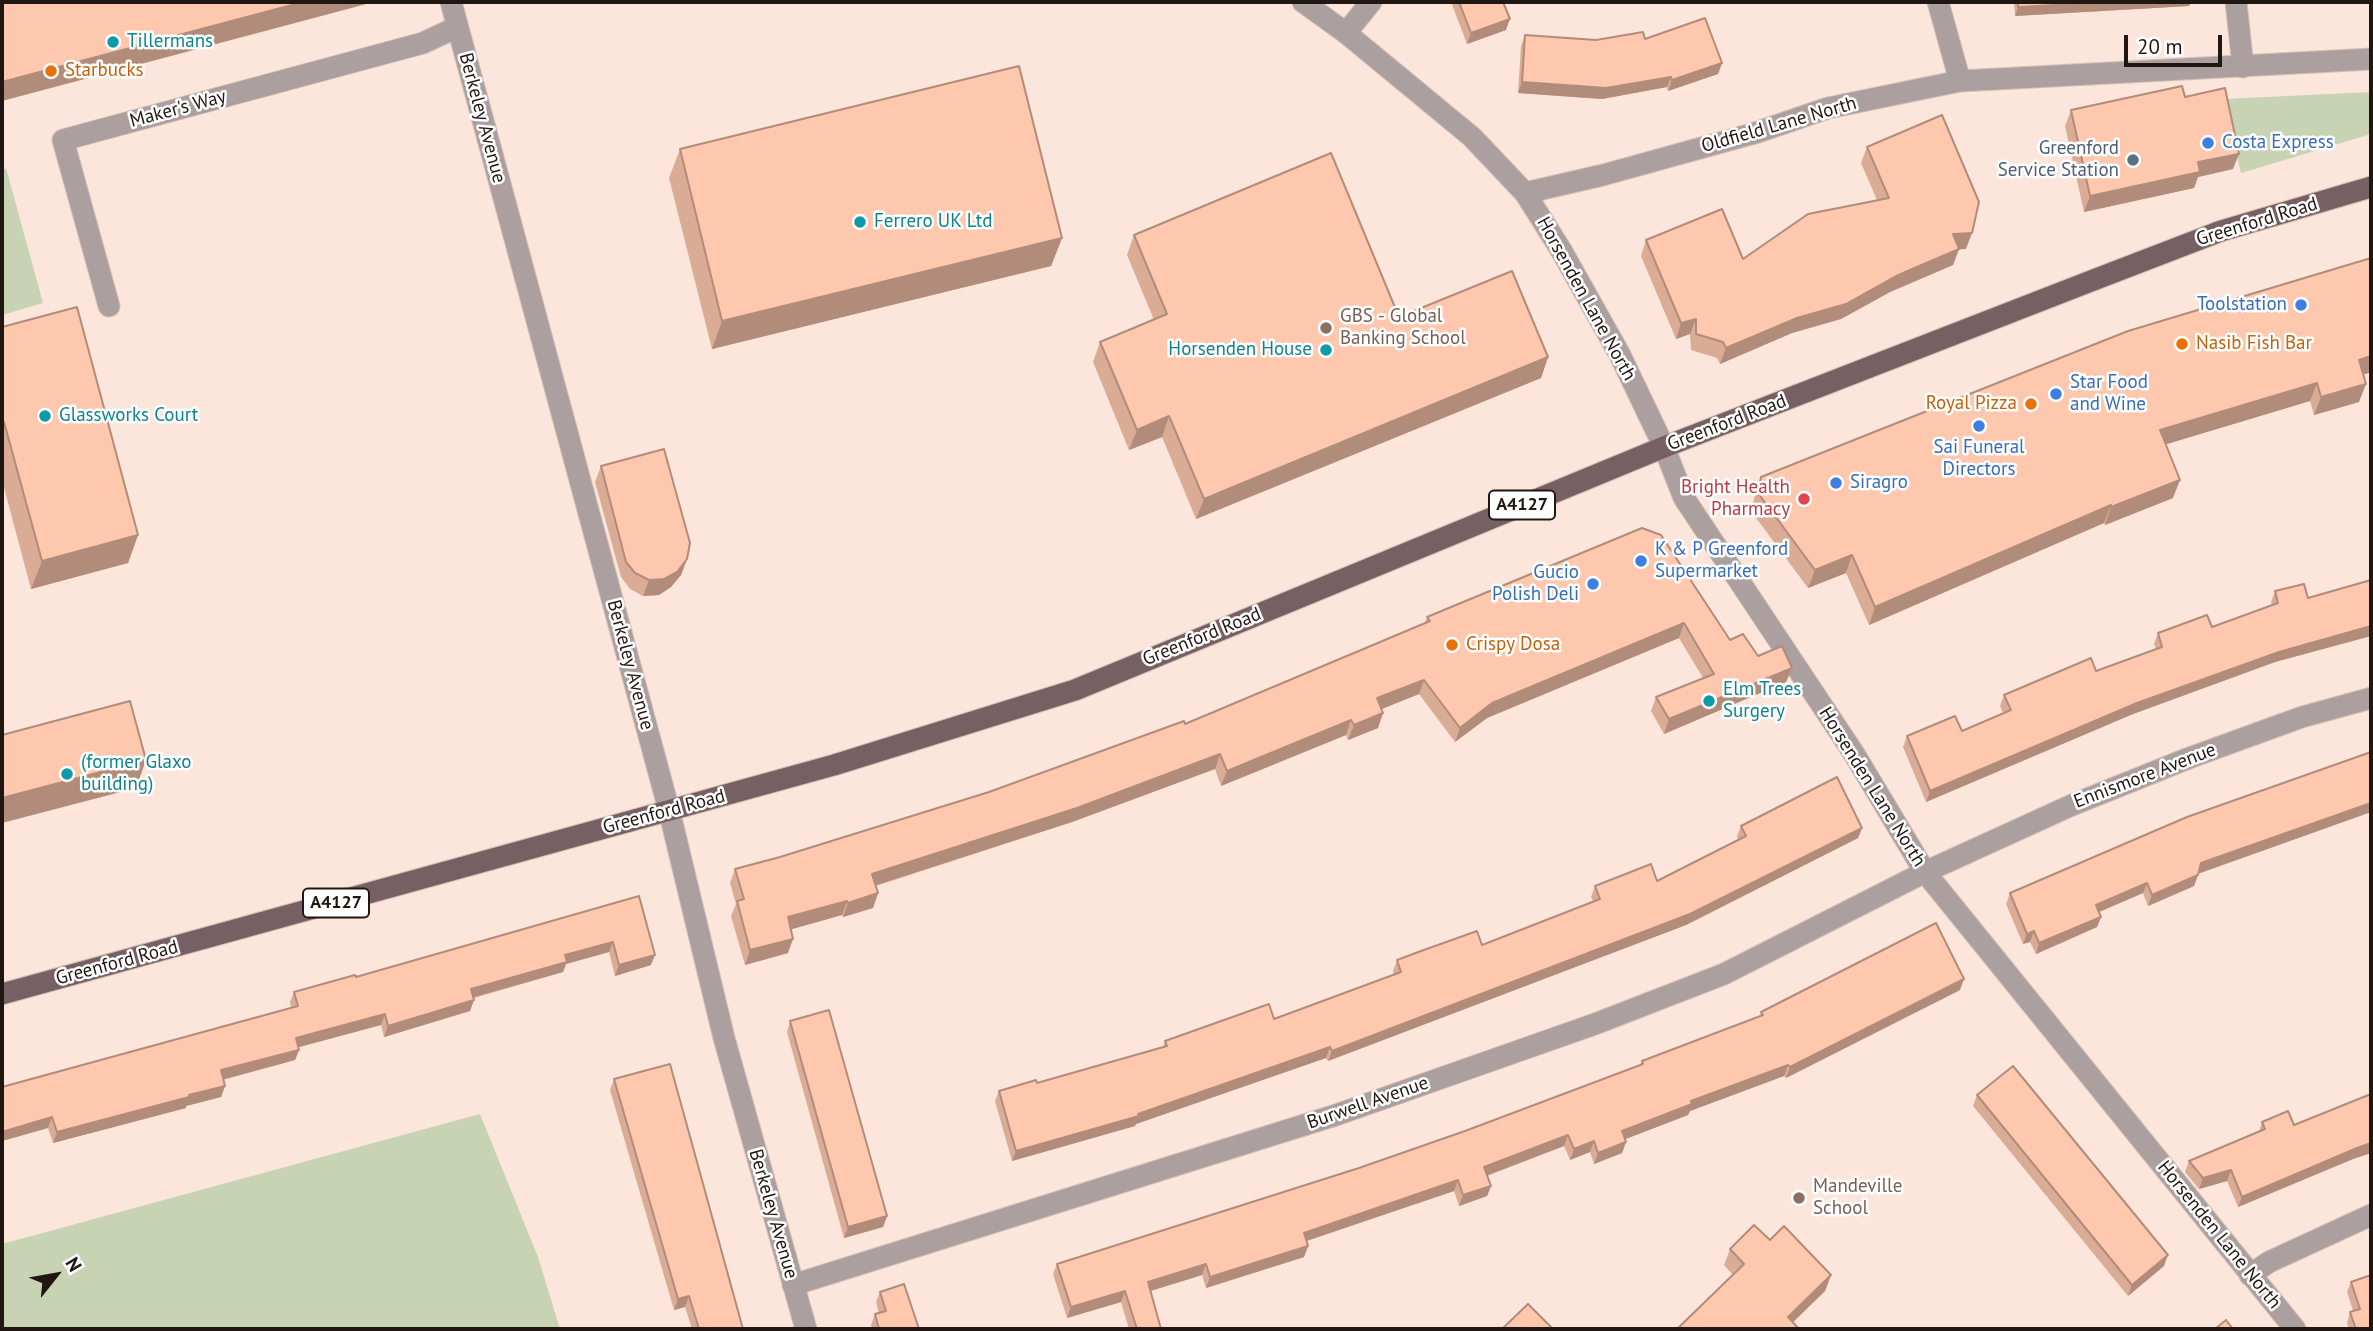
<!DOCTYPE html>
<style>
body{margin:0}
#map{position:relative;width:2373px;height:1331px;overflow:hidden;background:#fce6db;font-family:"PT Sans",sans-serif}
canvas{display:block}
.frame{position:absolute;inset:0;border:4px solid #211712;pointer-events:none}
.north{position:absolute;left:21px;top:1240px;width:70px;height:70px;-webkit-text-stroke:5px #fff;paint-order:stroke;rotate:59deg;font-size:19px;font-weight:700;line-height:28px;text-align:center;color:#211712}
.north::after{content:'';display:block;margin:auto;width:24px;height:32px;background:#211712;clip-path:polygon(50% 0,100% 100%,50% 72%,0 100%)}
.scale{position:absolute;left:2124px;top:35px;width:98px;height:32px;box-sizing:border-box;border:4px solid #211712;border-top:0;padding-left:9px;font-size:21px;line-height:24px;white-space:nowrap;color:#211712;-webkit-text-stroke:5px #fff;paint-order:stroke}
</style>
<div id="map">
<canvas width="2373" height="1331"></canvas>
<div class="frame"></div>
<div class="north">N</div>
<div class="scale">20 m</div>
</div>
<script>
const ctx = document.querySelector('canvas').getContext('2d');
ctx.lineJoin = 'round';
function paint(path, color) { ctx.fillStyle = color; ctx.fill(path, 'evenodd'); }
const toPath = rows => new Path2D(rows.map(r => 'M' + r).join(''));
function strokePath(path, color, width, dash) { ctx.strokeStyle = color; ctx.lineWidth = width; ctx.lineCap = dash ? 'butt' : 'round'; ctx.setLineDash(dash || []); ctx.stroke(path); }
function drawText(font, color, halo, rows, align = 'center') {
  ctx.font = font + ' "PT Sans",sans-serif'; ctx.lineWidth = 5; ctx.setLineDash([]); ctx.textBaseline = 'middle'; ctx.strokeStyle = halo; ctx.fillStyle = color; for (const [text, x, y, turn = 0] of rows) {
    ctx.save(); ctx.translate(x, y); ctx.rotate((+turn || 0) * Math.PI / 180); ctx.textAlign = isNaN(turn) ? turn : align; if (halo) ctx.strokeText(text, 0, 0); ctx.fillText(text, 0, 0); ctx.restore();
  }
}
paint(toPath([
 [2371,92,2371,134,2241,173,2224,99],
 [6,168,43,303,2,315,2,171],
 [480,1114,538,1257,560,1329,2,1329,2,1244]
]), '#c7d3b3');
const minor = toPath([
 [451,2,669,810,724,1038,806,1329],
 [1938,2,1960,81],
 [2236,2,2243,67],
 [1346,33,1371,2],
 [1525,193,1561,250,1620,355,1664,447,1684,498,1853,752,1925,872,2295,1329],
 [109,306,63,140,423,43,457,27],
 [2250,1275,2269,1262,2371,1215],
 [793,1285,1336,1115,1595,1024,1724,974,1925,872,2072,805,2189,758,2302,717,2371,698]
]);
const tertiary = toPath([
 [1303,2,1346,33,1472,137,1525,193,1603,175,1755,133,1828,108,1960,81,2371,59]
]);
const primary = toPath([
 [2,994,834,765,1075,690,1664,447,2091,281,2221,231,2371,187]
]);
strokePath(minor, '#d5c1b7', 23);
strokePath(tertiary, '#d5c1b7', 23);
strokePath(primary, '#d5c1b7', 23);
strokePath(minor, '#ac9fa0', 21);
strokePath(tertiary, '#ac9fa0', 21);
strokePath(primary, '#776063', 21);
paint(toPath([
 [1451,2,1503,2,1506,30,1467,44],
 [2014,2,2191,2,2189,6,2015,16],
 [1525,35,1596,40,1645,39,1722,63,1718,74,1668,91,1667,87,1602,99,1518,93,1521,46],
 [2185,97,2233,169,2198,177,2194,188,2084,212,2065,126,2071,110],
 [1867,147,1966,249,1959,249,1953,265,1890,292,1841,319,1792,333,1720,364,1717,358,1691,350,1690,334,1676,339,1641,256,1646,240,1743,259,1877,200,1861,163],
 [680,149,1062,238,1051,266,712,349,669,178],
 [1134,235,1399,317,1548,357,1541,378,1196,519,1162,437,1129,450,1093,362,1100,342,1154,320,1127,255],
 [2371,258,2371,372,2363,375,2359,402,2314,415,2310,401,2166,444,2173,498,2105,525,2104,523,1869,625,1846,573,1808,588,1751,511,1755,495,1761,477],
 [2,327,138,535,128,563,31,589,2,480],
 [601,466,687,559,681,575,671,587,659,595,643,596,630,589,621,577,595,482],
 [1642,528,1730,640,1758,656,1792,668,1786,682,1664,734,1651,711,1656,697,1703,678,1679,638,1487,718,1455,742,1419,694,1381,709,1383,713,1378,728,1348,740,1346,735,1221,786,1215,769,1072,822,876,886,878,893,873,908,843,917,842,915,791,929,788,953,745,965,731,916,736,904,730,883,735,869,780,857,989,792,1185,724,1425,623,1427,617],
 [2371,580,2371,636,2275,662,2133,714,1926,802,1903,747,1907,736,1962,731,2003,713,2000,706,2004,695,2096,671,2156,649,2154,644,2158,633,2212,627,2272,605,2271,602,2275,591,2308,598],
 [2371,812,2198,874,2194,886,2148,906,2143,893,2099,912,2101,917,2097,927,2036,954,2030,942,2023,944,2006,904,2010,893],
 [1741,826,1862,828,1858,838,1686,925,1328,1061,1326,1058,1136,1124,1135,1126,1012,1161,995,1101,999,1091,1037,1083,1163,1047,1165,1041,1274,1019,1394,975,1393,971,1397,960,1482,945,1593,901,1591,897,1595,886,1657,881,1738,840,1737,836],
 [639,896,651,965,615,976,609,952,566,964,563,972,474,998,470,1011,384,1037,381,1025,299,1047,299,1050,295,1060,223,1080,225,1086,221,1097,186,1106,186,1108,53,1143,48,1128,2,1141,291,1008,290,1002,294,992,356,977],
 [1960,990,1786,1078,1784,1076,1690,1111,1688,1115,1625,1139,1626,1142,1622,1153,1594,1164,1590,1152,1570,1160,1564,1146,1487,1176,1491,1186,1487,1196,1459,1206,1454,1191,1307,1241,1308,1246,1304,1257,1206,1288,1202,1275,1150,1291,1161,1329,1129,1329,1121,1302,1067,1318,1053,1274,1057,1264,1359,1168,1465,1131,1640,1065,1642,1061,1760,1016,1761,1012],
 [790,1021,887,1216,883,1227,844,1238,787,1032],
 [614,1079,743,1329,692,1329,685,1307,674,1310,610,1090],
 [2371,1094,2371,1153,2353,1159,2238,1207,2227,1181,2199,1189,2185,1172,2189,1161,2259,1132,2262,1122,2294,1125],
 [1977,1095,2164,1266,2128,1296,1973,1106],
 [1770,1240,1831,1275,1825,1291,1793,1322,1733,1275,1724,1265,1730,1249],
 [2351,1282,2371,1329,2349,1329,2347,1323,2350,1312,2353,1311,2347,1292],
 [880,1292,919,1329,872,1329,871,1325,875,1314,879,1313,876,1302]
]), '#daac96');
paint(toPath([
 [303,2,374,2,2,101,2,82],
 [2112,2,2191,2,2189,6,2015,16,2018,7],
 [1510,19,1506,30,1467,44,1471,33],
 [1722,63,1718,74,1668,91,1672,80],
 [1671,77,1667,87,1602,99,1518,93,1522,82],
 [2239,154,2233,169,2198,177,2194,188,2084,212,2090,196,2198,162],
 [1972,233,1966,249,1947,250,1953,234],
 [1062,238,1051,266,712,349,722,321],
 [1959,249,1953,265,1890,292,1841,319,1792,333,1720,364,1726,348],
 [1696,319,1690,334,1676,339,1681,323],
 [2371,356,2371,372,2353,378,2359,360],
 [1548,357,1541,378,1196,519,1204,499],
 [2317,383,2310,401,2154,448,2160,430],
 [2366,384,2359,402,2314,415,2321,397],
 [1169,416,1162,437,1129,450,1137,430],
 [2180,480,2173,498,2105,525,2111,507],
 [2111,505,2104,523,1869,625,1875,607],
 [138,535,128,563,31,589,42,561],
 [1852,555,1846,573,1808,588,1815,570],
 [687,559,681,575,671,587,659,595,643,596,649,580],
 [1684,623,1679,638,1487,718,1455,742,1460,728,1492,703],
 [2371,626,2371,636,2275,662,2133,714,1926,802,1930,791,2137,703,2279,652],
 [1792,668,1786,682,1664,734,1669,719],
 [1424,680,1419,694,1372,713,1377,698],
 [1383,713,1378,728,1348,740,1354,725],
 [1351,720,1346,735,1221,786,1227,771],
 [1220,754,1215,769,1072,822,867,888,872,874],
 [146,760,136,788,2,823,2,798],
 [2371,803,2371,812,2197,874,2201,863],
 [1862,828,1858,838,1686,925,1328,1061,1332,1051],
 [2198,875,2194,886,2148,906,2152,895],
 [2147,883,2143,893,2092,915,2096,905],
 [878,893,873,908,843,917,848,903],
 [847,901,842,915,782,932,788,917],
 [2101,917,2097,927,2036,954,2039,943],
 [2034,931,2030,942,2023,944,2027,934],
 [793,939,788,953,745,965,750,950],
 [613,942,609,952,566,964,563,972,467,999,471,989,565,955],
 [655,955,651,965,615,976,619,965],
 [1964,979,1960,990,1786,1078,1790,1067],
 [474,1000,470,1011,384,1037,388,1026],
 [385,1014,381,1025,292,1049,296,1038],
 [1330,1047,1326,1058,1136,1124,1135,1126,1012,1161,1016,1151,1138,1114],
 [299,1050,295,1060,217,1081,221,1070],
 [1788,1065,1784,1076,1690,1111,1688,1115,1618,1142,1622,1131,1691,1101],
 [225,1086,221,1097,186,1106,186,1108,53,1143,57,1132],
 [52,1117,48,1128,2,1141,2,1132],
 [1568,1135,1564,1146,1480,1178,1484,1167],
 [1594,1141,1590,1152,1570,1160,1574,1149],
 [1626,1142,1622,1153,1594,1164,1598,1153],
 [2371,1143,2371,1153,2353,1159,2238,1207,2242,1197,2357,1148],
 [2231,1170,2227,1181,2199,1189,2203,1178],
 [1458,1180,1454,1191,1300,1243,1304,1233],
 [1491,1186,1487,1196,1459,1206,1463,1195],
 [887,1216,883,1227,844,1238,848,1227],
 [1308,1246,1304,1257,1206,1288,1210,1277],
 [2168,1255,2164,1266,2128,1296,2132,1285],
 [1206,1264,1202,1275,1144,1293,1148,1282],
 [1831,1275,1825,1291,1786,1329,1788,1317],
 [1125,1291,1121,1302,1067,1318,1071,1307],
 [689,1296,685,1307,674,1310,678,1299]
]), '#b28c7a');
const building = toPath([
 [2,2,303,2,2,82,2,2],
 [1459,2,1503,2,1510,19,1471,33,1459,2],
 [2018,2,2112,2,2018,7,2018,2],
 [1705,18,1722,63,1672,80,1671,77,1606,88,1522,82,1525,35,1596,40,1643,32,1645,39,1705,18],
 [1019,66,1062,238,722,321,680,149,1019,66],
 [2182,86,2185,97,2225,88,2239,154,2198,162,2200,172,2090,196,2071,110,2182,86],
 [1942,115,1979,202,1972,233,1953,234,1959,249,1896,276,1846,304,1797,318,1726,348,1723,342,1696,334,1696,319,1681,323,1646,240,1722,209,1743,259,1808,214,1889,198,1867,147,1942,115],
 [1331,153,1399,317,1512,271,1548,357,1204,499,1169,416,1137,430,1100,342,1167,314,1134,235,1331,153],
 [2371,258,2371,356,2359,360,2366,384,2321,397,2317,383,2160,430,2180,480,2111,507,2111,505,1875,607,1852,555,1815,570,1758,493,1761,477,2128,331,2371,258],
 [77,307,138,535,42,561,4,422,2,422,2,327,77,307],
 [664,449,690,543,687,559,677,572,664,579,649,580,635,573,626,562,601,466,664,449],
 [1642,528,1661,535,1730,640,1743,634,1758,656,1782,646,1792,668,1669,719,1656,697,1714,674,1684,623,1492,703,1460,728,1424,680,1377,698,1383,713,1354,725,1351,720,1227,771,1220,754,1077,808,872,874,878,893,848,903,847,901,788,917,793,939,750,950,737,901,744,899,735,869,780,857,989,792,1184,721,1185,724,1430,621,1427,617,1642,528],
 [2371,580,2371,626,2279,652,2137,703,1930,791,1907,736,1955,716,1962,731,2011,710,2004,695,2091,658,2096,671,2162,647,2158,633,2207,615,2212,627,2278,603,2275,591,2304,584,2308,598,2371,580],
 [130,701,146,760,2,798,2,735,130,701],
 [2371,752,2371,803,2201,863,2198,875,2152,895,2147,883,2096,905,2101,917,2039,943,2034,931,2027,934,2010,893,2187,817,2371,752],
 [1837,777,1862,828,1690,914,1332,1051,1330,1047,1138,1114,1139,1116,1016,1151,999,1091,1036,1080,1037,1083,1167,1046,1165,1041,1269,1004,1274,1019,1401,972,1397,960,1421,951,1477,931,1482,945,1600,899,1595,886,1651,864,1657,881,1746,836,1741,826,1837,777],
 [639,896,655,955,619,965,613,942,565,955,567,962,471,989,474,1000,388,1026,385,1014,296,1038,299,1050,221,1070,225,1086,189,1095,189,1097,57,1132,52,1117,2,1132,2,1087,298,1006,294,992,355,975,356,977,639,896],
 [1936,923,1964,979,1790,1067,1788,1065,1691,1101,1692,1104,1622,1131,1626,1142,1598,1153,1594,1141,1574,1149,1568,1135,1484,1167,1491,1186,1463,1195,1458,1180,1304,1233,1308,1246,1210,1277,1206,1264,1148,1282,1161,1329,1137,1329,1125,1291,1071,1307,1057,1264,1359,1168,1465,1131,1643,1064,1642,1061,1763,1015,1761,1012,1936,923],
 [829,1010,887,1216,848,1227,790,1021,829,1010],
 [670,1064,743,1329,699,1329,689,1296,678,1299,614,1079,670,1064],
 [2013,1066,2168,1255,2132,1285,1977,1095,2013,1066],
 [2371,1094,2371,1143,2357,1148,2242,1197,2231,1170,2203,1178,2189,1161,2265,1129,2262,1122,2288,1111,2294,1125,2371,1094],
 [1754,1225,1770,1240,1784,1226,1831,1275,1788,1317,1799,1329,1677,1329,1744,1264,1730,1249,1754,1225],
 [2371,1275,2371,1329,2356,1329,2350,1312,2360,1309,2351,1282,2371,1275],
 [904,1284,919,1329,879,1329,875,1314,886,1311,880,1292,904,1284],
 [1528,1304,1553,1329,1502,1329,1528,1304],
 [2226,1320,2233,1329,2215,1329,2226,1320]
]);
paint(building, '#fec8ae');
strokePath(building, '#b28c7a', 2);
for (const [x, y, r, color] of [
 [113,42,7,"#0f9aa8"],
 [51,71,7,"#e8710a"],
 [2208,143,7,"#3f7fe0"],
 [2133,160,7,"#5c6f8a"],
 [860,222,7,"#0f9aa8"],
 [2301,305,7,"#3f7fe0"],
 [1326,328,7,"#8d6e63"],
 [2182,344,7,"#e8710a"],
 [1326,350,7,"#0f9aa8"],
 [2056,394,7,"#3f7fe0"],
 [2031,404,7,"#e8710a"],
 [45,416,7,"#0f9aa8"],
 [1979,426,7,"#3f7fe0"],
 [1836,483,7,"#3f7fe0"],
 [1804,499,7,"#e0444e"],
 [1641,561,7,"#3f7fe0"],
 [1593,584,7,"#3f7fe0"],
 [1452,645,7,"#e8710a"],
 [1709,701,7,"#0f9aa8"],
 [67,774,7,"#0f9aa8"],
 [1799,1198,7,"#8d6e63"]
]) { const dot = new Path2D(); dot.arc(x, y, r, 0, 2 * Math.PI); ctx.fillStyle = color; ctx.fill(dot); strokePath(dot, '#fff', 2.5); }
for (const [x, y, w] of [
 [1522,505,66],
 [336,903,66]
]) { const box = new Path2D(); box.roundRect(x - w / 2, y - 14.5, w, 29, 5); ctx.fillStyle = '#fff'; ctx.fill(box); strokePath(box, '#211712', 2); }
drawText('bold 18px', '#211712', null, [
 ["A4127",1522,505],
 ["A4127",336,903]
]);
drawText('19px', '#0d838f', '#fff', [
 ["Tillermans",127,42],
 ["Ferrero UK Ltd",874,222],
 ["Horsenden House",1312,350,"right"],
 ["Glassworks Court",59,416],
 ["Elm Trees",1723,690],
 ["Surgery",1723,712],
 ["(former Glaxo",81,763],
 ["building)",81,785]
], 'left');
drawText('19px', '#c56008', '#fff', [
 ["Starbucks",65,71],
 ["Nasib Fish Bar",2196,344],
 ["Royal Pizza",2017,404,"right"],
 ["Crispy Dosa",1466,645]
], 'left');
drawText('19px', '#211712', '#fff', [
 ["Maker's Way",178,109,-15],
 ["Berkeley Avenue",482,118,75],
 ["Oldfield Lane North",1779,125,-16],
 ["Greenford Road",2257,222,-17],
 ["Horsenden Lane North",1586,299,61],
 ["Greenford Road",1727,423,-21],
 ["Greenford Road",1202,637,-22],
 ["Berkeley Avenue",630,665,75],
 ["Ennismore Avenue",2145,776,-21],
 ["Horsenden Lane North",1872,787,58],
 ["Greenford Road",664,812,-15],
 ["Greenford Road",117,963,-15],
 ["Burwell Avenue",1368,1103,-19],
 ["Berkeley Avenue",773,1214,74],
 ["Horsenden Lane North",2219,1235,51]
]);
drawText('19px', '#366cbe', '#fff', [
 ["Costa Express",2222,143],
 ["Toolstation",2287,305,"right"],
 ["Star Food",2070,383],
 ["and Wine",2070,405],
 ["Sai Funeral",1979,448,"center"],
 ["Directors",1979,470,"center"],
 ["Siragro",1850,483],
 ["K & P Greenford",1655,550],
 ["Supermarket",1655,572],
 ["Gucio",1579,573,"right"],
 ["Polish Deli",1579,595,"right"]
], 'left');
drawText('19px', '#4e5e75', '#fff', [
 ["Greenford",2119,149],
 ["Service Station",2119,171]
], 'right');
drawText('19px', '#785e54', '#fff', [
 ["GBS - Global",1340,317],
 ["Banking School",1340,339],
 ["Mandeville",1813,1187],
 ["School",1813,1209]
], 'left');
drawText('19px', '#be3a42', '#fff', [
 ["Bright Health",1790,488],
 ["Pharmacy",1790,510]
], 'right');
</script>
